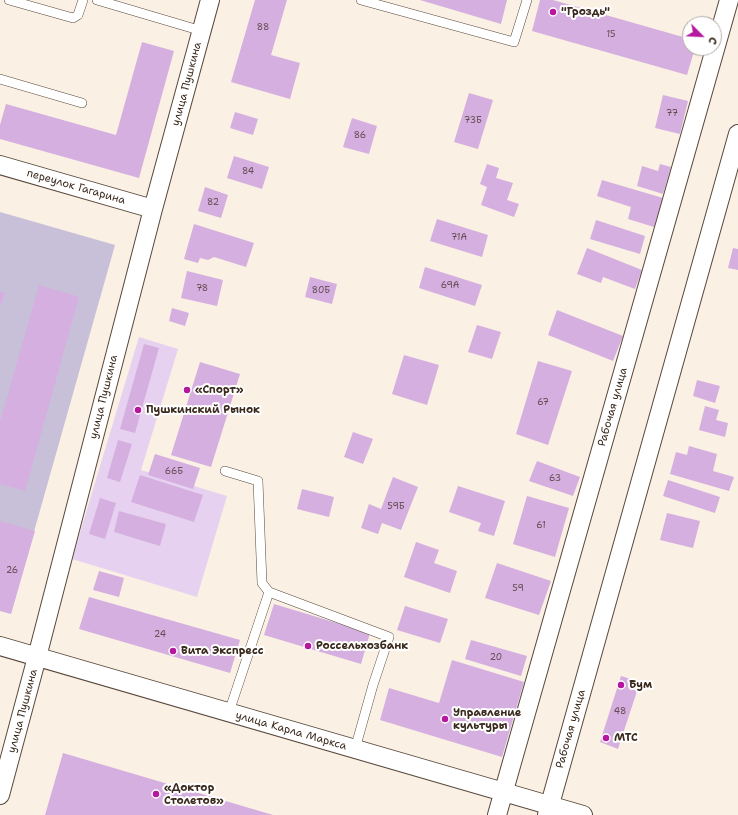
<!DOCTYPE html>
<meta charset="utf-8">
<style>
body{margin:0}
#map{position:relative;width:738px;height:815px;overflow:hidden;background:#faf0e3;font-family:"Shantell Sans",sans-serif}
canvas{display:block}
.north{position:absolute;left:682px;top:16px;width:40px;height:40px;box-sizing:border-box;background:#fff;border:1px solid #b1aaa5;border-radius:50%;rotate:114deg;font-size:11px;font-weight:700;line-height:16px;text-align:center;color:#3b2a1e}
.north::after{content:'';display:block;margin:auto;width:14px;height:18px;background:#b5179e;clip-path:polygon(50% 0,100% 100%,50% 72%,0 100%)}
</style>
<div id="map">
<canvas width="738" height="815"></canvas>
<div class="north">С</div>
</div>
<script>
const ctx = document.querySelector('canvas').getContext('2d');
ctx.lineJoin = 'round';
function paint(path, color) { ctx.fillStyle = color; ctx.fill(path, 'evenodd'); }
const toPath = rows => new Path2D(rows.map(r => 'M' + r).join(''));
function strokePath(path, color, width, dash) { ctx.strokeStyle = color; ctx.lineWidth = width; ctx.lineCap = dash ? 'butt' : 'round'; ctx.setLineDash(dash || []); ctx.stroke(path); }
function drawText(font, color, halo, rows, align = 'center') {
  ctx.font = font + ' "Shantell Sans",sans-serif'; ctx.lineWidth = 4; ctx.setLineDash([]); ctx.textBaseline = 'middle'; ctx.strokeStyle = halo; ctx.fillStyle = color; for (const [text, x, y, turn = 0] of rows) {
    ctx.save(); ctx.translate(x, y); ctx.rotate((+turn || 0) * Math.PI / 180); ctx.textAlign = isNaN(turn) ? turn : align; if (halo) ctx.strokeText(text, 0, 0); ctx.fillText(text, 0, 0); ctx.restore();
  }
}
paint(toPath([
 [139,337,178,349,141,470,227,496,197,597,72,559]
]), '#e6d2f0');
paint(toPath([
 [0,212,115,245,11,613,0,610]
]), '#c8bfd8');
paint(toPath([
 [255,0,287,0,271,55,300,63,290,99,231,82],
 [420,0,507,0,501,24],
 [540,0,553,0,690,39,690,48,695,48,687,75,532,31],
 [142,42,174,51,139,178,0,139,0,125,6,104,116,135],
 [469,93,493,100,478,149,454,142],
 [663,95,688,101,680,134,655,128],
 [235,112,258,119,253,135,230,128],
 [352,118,377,126,369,154,343,147],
 [234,156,269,167,262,189,227,178],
 [487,164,499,168,496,178,513,183,507,200,519,204,514,217,481,205,487,187,480,184],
 [660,164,671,167,663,194,637,186,642,166,658,171],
 [602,180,663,198,654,227,628,219,631,207,597,196],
 [205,187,228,195,221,218,198,211],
 [437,219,488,235,482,257,430,241],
 [596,220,645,236,640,254,590,239],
 [194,224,254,243,246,267,214,257,208,260,200,258,198,263,184,259],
 [587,248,642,270,635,289,603,277,601,283,577,274],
 [733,248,738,249,738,270,728,268],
 [425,267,482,285,475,306,419,288],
 [187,271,223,280,217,306,181,298],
 [310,277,337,284,332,304,305,297],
 [39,285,79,297,25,491,0,484,0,422],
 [0,291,5,293,0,307],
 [172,308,189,313,185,326,169,321],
 [557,310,623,336,613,361,548,335],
 [477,325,501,332,492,359,468,352],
 [144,344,159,348,135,433,120,429],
 [404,355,439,365,427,405,392,394],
 [538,361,572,371,548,445,516,434],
 [200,362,240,374,211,467,171,455],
 [697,380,720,386,715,403,693,396],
 [705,406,719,410,716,420,728,423,725,437,699,430],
 [353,432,373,439,363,464,344,457],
 [118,440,132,444,120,482,107,478],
 [689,446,717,454,713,471,734,477,729,491,670,474,676,452,687,455],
 [155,454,200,468,193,489,148,475],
 [537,461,580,477,573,496,529,481],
 [140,475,203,495,194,522,131,502],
 [393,477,418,487,401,530,382,523,378,534,361,528,369,504,381,509],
 [668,480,720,497,715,513,663,496],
 [458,486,505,501,494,536,478,531,481,523,449,512],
 [302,489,334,497,329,517,297,509],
 [527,496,569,508,555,557,513,544],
 [100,498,116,503,105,539,89,534],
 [119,511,166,524,160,546,114,532],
 [667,513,700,521,693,548,660,540],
 [0,521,35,531,11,614,0,611],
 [416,542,439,550,434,563,457,571,450,593,404,577],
 [497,563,551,581,539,615,485,598],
 [99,571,124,578,119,597,93,590],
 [89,597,240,640,230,673,79,629],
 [274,604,370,633,361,664,264,635],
 [405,606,448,619,440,643,397,630],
 [471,640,527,656,521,676,465,659],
 [452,660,524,682,502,757,380,720,389,688,439,703],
 [621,676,640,682,618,749,600,742],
 [63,753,273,815,45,815]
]), '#d5afe0');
const service = toPath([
 [9,0,73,18,78,15,83,0],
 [97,0,202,31],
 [361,0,514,42,527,0],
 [0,79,82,103],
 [225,471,258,481,262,583,269,592],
 [229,712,269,592,389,637,373,685,355,749]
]);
const minor = toPath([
 [0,165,153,209],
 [0,646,583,815],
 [0,795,37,657,153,209,210,0],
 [497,815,729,0],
 [547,815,738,134]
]);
strokePath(service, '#58483c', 10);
strokePath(minor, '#58483c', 20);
strokePath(service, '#fff', 9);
strokePath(minor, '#fff', 18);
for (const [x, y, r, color] of [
 [553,12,4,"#b5179e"],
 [187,390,4,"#b5179e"],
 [138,410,4,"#b5179e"],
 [308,646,4,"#b5179e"],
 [173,651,4,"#b5179e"],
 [621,685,4,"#b5179e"],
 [445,719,4,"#b5179e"],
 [606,738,4,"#b5179e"],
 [156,794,4,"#b5179e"]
]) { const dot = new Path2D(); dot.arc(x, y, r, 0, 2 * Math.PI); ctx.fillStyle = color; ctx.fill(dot); strokePath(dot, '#fff', 1.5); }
drawText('9px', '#624b4e', null, [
 ["88",263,28],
 ["15",611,35],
 ["77",672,114],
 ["73Б",473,121],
 ["86",360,136],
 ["84",248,172],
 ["82",213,203],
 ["71А",459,238],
 ["69А",450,286],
 ["78",202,289],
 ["80Б",321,291],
 ["67",543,403],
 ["66Б",174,472],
 ["63",555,479],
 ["59Б",396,507],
 ["61",541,526],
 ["26",12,571],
 ["59",518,589],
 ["24",160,635],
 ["20",496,658],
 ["48",620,712]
]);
drawText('bold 11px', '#3b2a1e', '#fff', [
 ["\"Гроздь\"",561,12],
 ["«Спорт»",195,390],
 ["Пушкинский Рынок",146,410],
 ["Россельхозбанк",316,646],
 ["Вита Экспресс",181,651],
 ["Бум",629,685],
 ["Управление",453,713],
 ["культуры",453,726],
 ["МТС",614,738],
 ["«Доктор",164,788],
 ["Столетов»",164,801]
], 'left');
drawText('11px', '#3b2a1e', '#fff', [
 ["улица Пушкина",187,84,-75],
 ["переулок Гагарина",76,187,16],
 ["улица Пушкина",104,397,-76],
 ["Рабочая улица",613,407,-74],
 ["улица Пушкина",23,711,-75],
 ["Рабочая улица",571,729,-74],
 ["улица Карла Маркса",291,731,16]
]);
</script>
